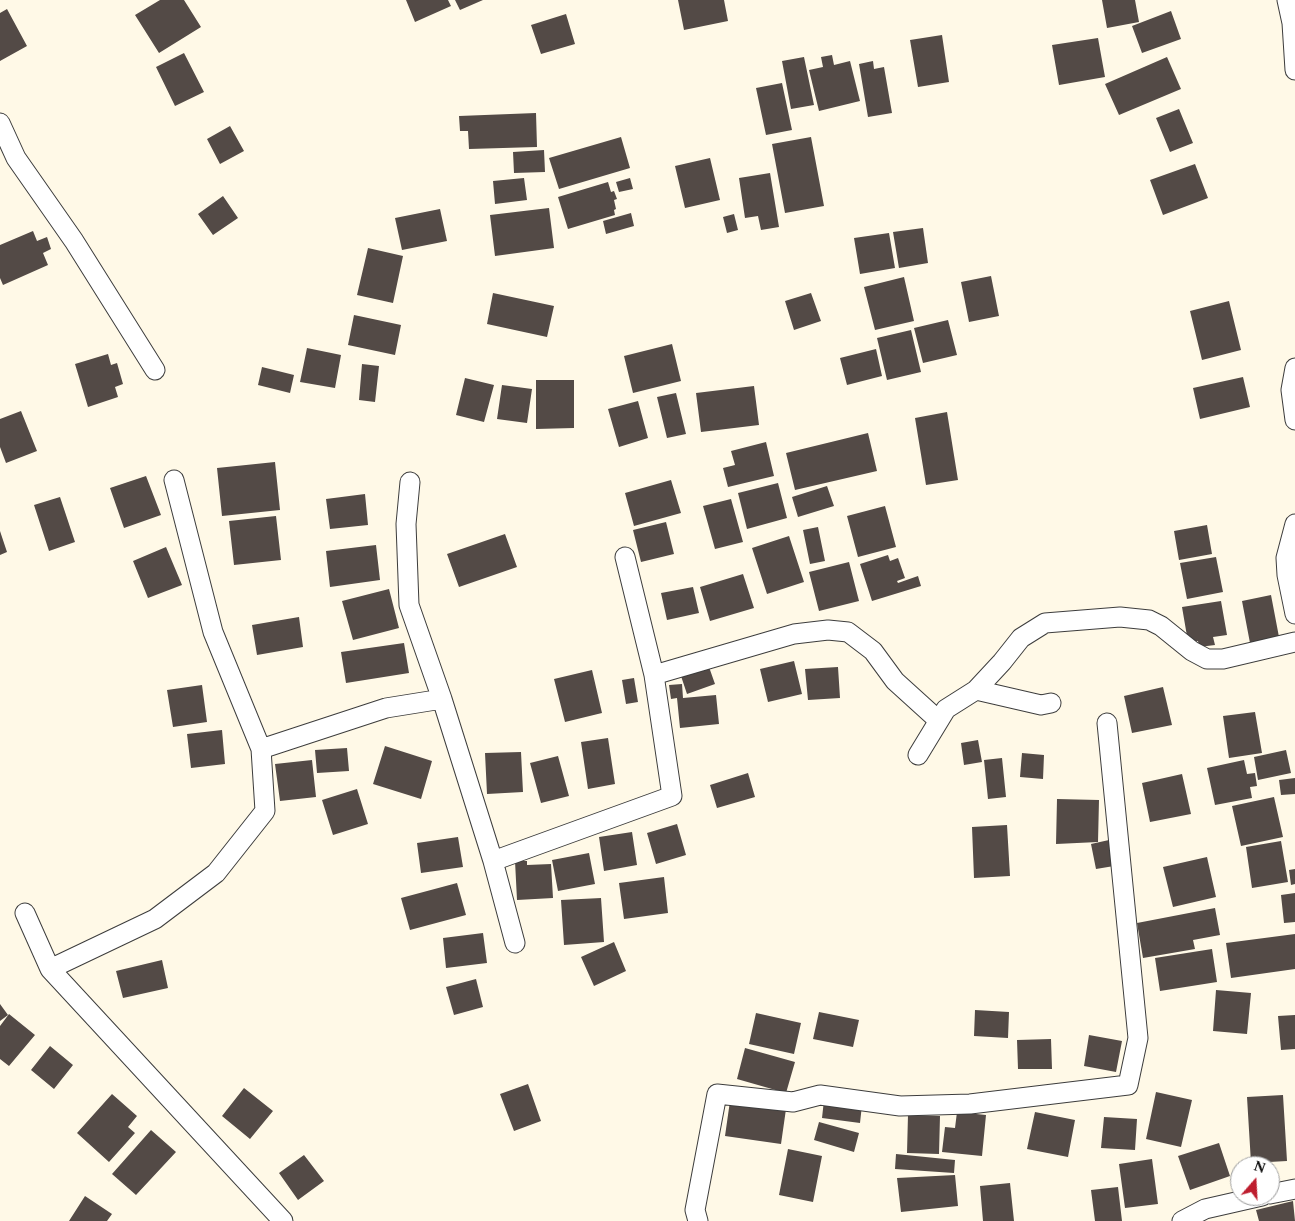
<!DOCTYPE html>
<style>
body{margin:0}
#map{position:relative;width:1295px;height:1221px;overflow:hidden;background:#fff9e7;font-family:Spectral,serif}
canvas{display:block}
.north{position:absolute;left:1230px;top:1156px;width:50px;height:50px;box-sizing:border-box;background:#fff;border:1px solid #9d9d9d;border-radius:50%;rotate:19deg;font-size:14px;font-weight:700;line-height:20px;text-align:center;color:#0a0a0a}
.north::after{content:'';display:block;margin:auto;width:18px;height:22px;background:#be1d2e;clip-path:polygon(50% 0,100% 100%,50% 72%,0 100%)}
</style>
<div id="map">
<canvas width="1295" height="1221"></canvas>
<div class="north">N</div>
</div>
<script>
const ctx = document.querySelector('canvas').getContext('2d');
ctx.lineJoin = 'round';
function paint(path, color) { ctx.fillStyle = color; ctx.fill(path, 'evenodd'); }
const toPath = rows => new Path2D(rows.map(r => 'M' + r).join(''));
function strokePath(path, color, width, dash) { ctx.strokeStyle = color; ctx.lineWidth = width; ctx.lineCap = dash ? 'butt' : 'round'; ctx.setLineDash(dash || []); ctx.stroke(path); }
paint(toPath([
 [160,0,184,0,201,27,159,53,135,15],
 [406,0,448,0,451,6,415,22],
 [455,0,483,0,460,10],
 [678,0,724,0,728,21,684,30],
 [1102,0,1135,0,1139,22,1107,28],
 [7,9,27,46,0,61,0,13],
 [1171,11,1181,39,1142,53,1132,26],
 [566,14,575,44,541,54,531,25],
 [942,35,949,82,918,87,910,40],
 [1098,38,1105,77,1059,85,1052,45],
 [184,53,204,92,175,106,156,67],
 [832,55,834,65,850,61,860,101,819,111,809,70,823,67,821,57],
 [804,57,814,105,791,109,782,61],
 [1167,57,1181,89,1119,115,1105,84],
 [873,61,874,69,884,67,892,113,868,117,859,64],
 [782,83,792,130,766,135,756,88],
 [1179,109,1193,143,1170,152,1156,118],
 [536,113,537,147,469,149,468,131,460,131,459,116],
 [230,126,244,151,220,164,207,139],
 [621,137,630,168,559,189,549,158],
 [811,137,824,206,785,213,772,144],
 [544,150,545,172,514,173,513,152],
 [710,158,720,200,685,208,675,166],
 [1195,164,1208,198,1163,215,1150,180],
 [770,173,779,227,761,230,758,216,745,218,739,178],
 [524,178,527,200,495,204,493,181],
 [630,178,633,189,619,192,616,182],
 [608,182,611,192,614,191,617,199,614,200,616,209,614,210,615,215,568,229,558,197],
 [223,196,238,218,213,235,198,214],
 [549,208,554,248,495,256,490,215],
 [440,209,447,241,402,250,395,218],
 [631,213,634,226,606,234,603,221],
 [734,214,738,230,727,233,723,217],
 [923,228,928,263,899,268,893,232],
 [33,231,37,241,47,237,51,249,43,253,48,265,3,285,0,278,0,245],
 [889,233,895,268,860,274,854,238],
 [368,248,403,256,393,303,357,295],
 [991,276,999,316,969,322,961,282],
 [904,277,914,321,875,330,864,287],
 [493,293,554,306,547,337,487,324],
 [811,293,821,321,794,330,785,301],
 [1229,301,1241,350,1202,360,1190,311],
 [354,315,401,325,395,355,348,345],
 [948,320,957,355,923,363,914,328],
 [911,330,921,372,887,380,877,338],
 [672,344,681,381,633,393,624,356],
 [307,348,341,355,335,388,300,382],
 [876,349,882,376,847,385,840,358],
 [108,354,111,365,117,363,123,384,115,387,118,397,88,407,75,364],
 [362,364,379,366,375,402,359,400],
 [262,367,294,375,290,393,258,385],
 [1243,377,1250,407,1200,419,1193,388],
 [465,378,494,385,484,422,456,415],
 [536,380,574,380,574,428,536,429],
 [502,385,532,389,527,423,497,419],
 [754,386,759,425,701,432,696,393],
 [676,393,686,434,667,438,657,397],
 [638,401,648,438,619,447,608,409],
 [21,411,37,451,6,463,0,447,0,419],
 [947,412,958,480,926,485,915,418],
 [868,433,877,471,795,490,786,453],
 [766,442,774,476,728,487,723,468,735,465,731,451],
 [275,462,280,510,222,516,217,468],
 [146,476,161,515,124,528,110,488],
 [671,480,681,513,634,526,625,493],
 [778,483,787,518,747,529,738,493],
 [827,486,834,506,798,517,792,497],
 [365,494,368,525,330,529,326,499],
 [60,497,75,542,49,551,34,505],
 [731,499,743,542,715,549,703,506],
 [885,506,896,547,858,557,847,516],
 [276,516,281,560,234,565,229,521],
 [666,522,674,554,641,562,633,530],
 [1207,525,1212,554,1179,560,1174,531],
 [818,527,825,561,810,564,803,530],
 [0,531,7,552,0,555],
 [505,534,517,567,459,587,447,554],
 [789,536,804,582,767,594,752,548],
 [376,545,380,580,330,587,326,551],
 [166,547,182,585,148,598,133,561],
 [888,555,890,561,898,558,905,578,897,581,898,583,918,576,921,586,872,601,860,564],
 [1216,557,1223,592,1187,599,1180,563],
 [849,562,859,601,819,611,809,572],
 [743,574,754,608,710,621,700,587],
 [693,587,699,613,667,620,661,593],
 [389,589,399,628,353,640,342,601],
 [1271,595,1279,637,1250,643,1242,601],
 [1221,601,1227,635,1213,637,1215,645,1199,647,1198,641,1188,642,1182,607],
 [299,617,303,647,257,655,252,625],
 [404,643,409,673,346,683,341,652],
 [794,661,802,694,768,702,760,669],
 [709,667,715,684,687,694,681,676],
 [838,667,840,698,808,700,805,669],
 [592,670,602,713,565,722,554,679],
 [634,678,638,702,626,704,622,680],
 [682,684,683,698,716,695,719,724,680,728,677,698,671,699,669,685],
 [202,685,207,722,173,727,167,690],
 [1163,687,1172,725,1132,733,1124,696],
 [1255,712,1262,753,1229,758,1223,716],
 [222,730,225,764,191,768,187,734],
 [608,738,615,784,588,789,581,742],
 [978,740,982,762,964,765,961,743],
 [385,746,432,761,421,799,373,784],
 [347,748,349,771,317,773,315,750],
 [1286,750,1291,773,1258,780,1254,757],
 [521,752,523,792,487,794,485,753],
 [1022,753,1044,755,1043,779,1020,777],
 [558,756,569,796,541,803,530,763],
 [1002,758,1006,797,988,799,984,760],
 [312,760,316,797,280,801,275,764],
 [1244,760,1247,774,1255,773,1257,786,1250,787,1252,798,1215,805,1207,768],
 [748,773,755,797,717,808,710,785],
 [1182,774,1191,814,1150,822,1142,783],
 [1295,778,1295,794,1281,795,1279,780],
 [357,789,368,824,333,835,322,800],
 [1274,797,1283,837,1241,846,1232,806],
 [1057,799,1099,800,1098,842,1056,844],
 [677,824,686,855,656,864,647,833],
 [1007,825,1010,876,974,878,972,827],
 [632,832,637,865,604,871,599,837],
 [458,837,463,867,421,873,417,843],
 [1109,840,1114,866,1096,869,1091,844],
 [1281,841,1288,882,1252,888,1246,847],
 [589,853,595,884,558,891,552,860],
 [1207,857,1216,897,1173,907,1163,867],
 [515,861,527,861,527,865,551,864,553,898,517,900],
 [1295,869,1295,884,1291,885,1289,870],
 [664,877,668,913,624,919,619,883],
 [457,883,466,915,410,930,401,898],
 [1295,893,1295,922,1284,923,1281,895],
 [601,898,604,942,564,945,561,900],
 [1215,908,1220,935,1193,940,1195,949,1143,958,1137,923],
 [483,933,487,963,446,968,443,938],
 [1295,934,1295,969,1231,978,1226,943],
 [614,942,626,971,594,986,581,957],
 [1212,949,1217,982,1160,991,1155,958],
 [162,960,168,988,123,998,116,971],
 [476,979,483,1007,454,1015,446,987],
 [1216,990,1251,993,1247,1034,1213,1031],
 [0,1004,8,1015,0,1021],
 [975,1010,1009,1012,1008,1038,974,1036],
 [819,1012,859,1020,853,1047,813,1039],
 [756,1013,801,1023,794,1054,749,1044],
 [9,1014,35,1035,9,1066,0,1059,0,1026],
 [1295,1015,1295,1049,1281,1050,1278,1016],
 [1089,1035,1122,1041,1116,1072,1084,1066],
 [1051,1039,1052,1069,1018,1069,1017,1040],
 [50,1046,73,1065,54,1089,31,1070],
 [745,1048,795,1062,786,1093,737,1079],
 [528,1084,541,1121,514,1131,500,1094],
 [244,1088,273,1111,250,1139,222,1116],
 [1156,1092,1192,1100,1181,1147,1146,1139],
 [112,1094,137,1116,128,1127,135,1133,109,1162,77,1133],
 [1283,1095,1287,1161,1251,1163,1247,1097],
 [824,1100,862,1105,860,1123,822,1118],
 [730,1101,786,1109,781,1144,725,1136],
 [957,1112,986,1115,982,1156,942,1152,945,1127,955,1128],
 [1035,1112,1075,1120,1068,1157,1027,1149],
 [908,1115,940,1116,939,1154,907,1153],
 [1104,1117,1137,1119,1135,1150,1101,1148],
 [819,1122,859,1133,854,1152,814,1140],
 [151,1130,176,1152,136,1195,112,1174],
 [1219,1143,1230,1176,1190,1190,1178,1156],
 [788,1149,822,1156,813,1202,779,1195],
 [896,1154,955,1160,954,1173,895,1169],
 [304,1155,324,1181,298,1200,279,1173],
 [1152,1159,1158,1204,1125,1208,1119,1164],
 [955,1175,958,1206,901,1212,897,1178],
 [1010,1183,1014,1221,983,1221,980,1186],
 [1118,1187,1122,1221,1095,1221,1091,1190],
 [85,1196,112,1214,107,1221,69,1221],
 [1293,1201,1295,1221,1259,1221,1256,1210]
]), '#534a46');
const street = toPath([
 [1287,0,1292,23,1295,70],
 [0,123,16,158,74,241,155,370],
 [1295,368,1291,390,1295,420],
 [410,482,406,524,409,605,442,699,493,861,515,943],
 [1295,524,1286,558,1287,575,1295,614],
 [654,675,794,634,828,630,848,632,873,651,895,681,938,720],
 [976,690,1041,705,1051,703],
 [261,749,386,708,442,699],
 [918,755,946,709,976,690,1002,662,1021,638,1045,623,1120,617,1149,620,1161,626,1192,651,1207,659,1223,659,1295,642],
 [493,861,672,796,654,675,625,557],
 [25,913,50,969,283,1221],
 [50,969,155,919,216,873,265,811,261,749,213,632,174,480],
 [1270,1194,1295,1189],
 [698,1221,695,1210,717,1094,793,1102,820,1095,900,1106,970,1104,1128,1085,1138,1038,1107,723],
 [1182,1221,1205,1209,1262,1196]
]);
strokePath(street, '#3d3d3d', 21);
strokePath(street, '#fff', 19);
</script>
